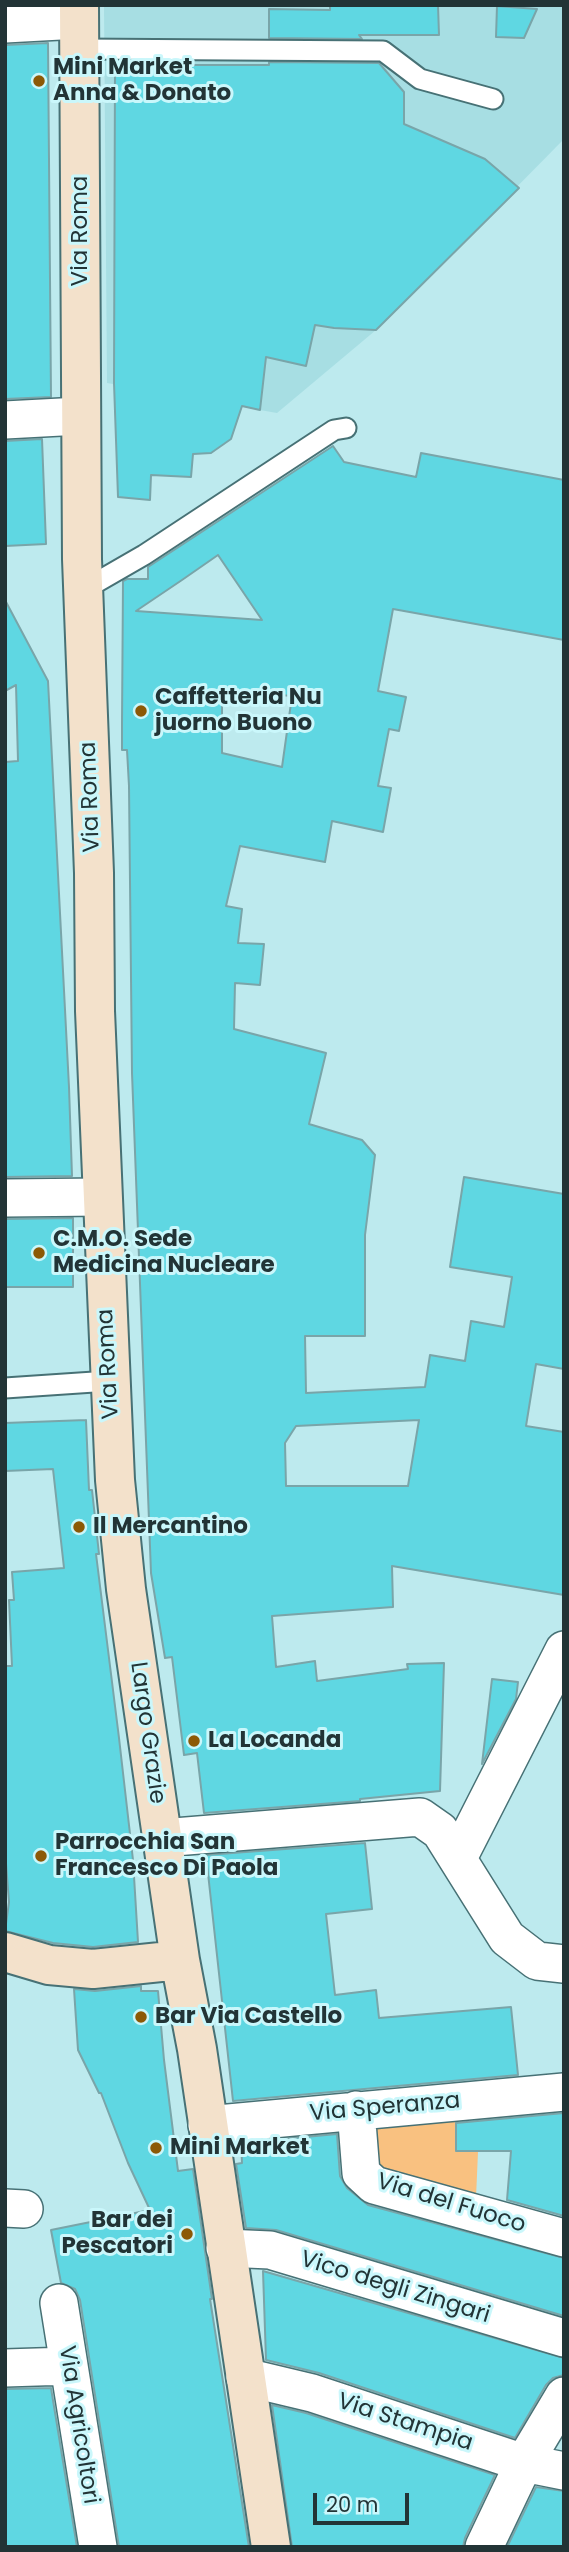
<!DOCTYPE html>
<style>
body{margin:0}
#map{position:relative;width:569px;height:2552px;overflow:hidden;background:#bdeaee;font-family:Poppins,sans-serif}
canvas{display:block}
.frame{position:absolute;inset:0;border:7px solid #223436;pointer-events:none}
.scale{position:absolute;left:313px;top:2493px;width:96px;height:32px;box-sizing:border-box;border:4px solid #223436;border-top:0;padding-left:9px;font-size:21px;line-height:24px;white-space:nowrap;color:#223436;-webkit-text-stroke:5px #caf7fb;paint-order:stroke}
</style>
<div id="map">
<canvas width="569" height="2552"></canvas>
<div class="frame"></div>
<div class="scale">20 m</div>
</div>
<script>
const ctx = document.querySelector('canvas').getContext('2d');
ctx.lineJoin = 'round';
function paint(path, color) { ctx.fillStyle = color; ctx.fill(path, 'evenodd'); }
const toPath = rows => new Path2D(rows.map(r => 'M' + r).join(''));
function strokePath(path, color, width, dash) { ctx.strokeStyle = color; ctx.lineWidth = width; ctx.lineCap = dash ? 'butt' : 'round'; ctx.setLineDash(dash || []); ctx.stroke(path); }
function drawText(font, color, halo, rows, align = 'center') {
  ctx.font = font + ' Poppins,sans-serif'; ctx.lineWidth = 6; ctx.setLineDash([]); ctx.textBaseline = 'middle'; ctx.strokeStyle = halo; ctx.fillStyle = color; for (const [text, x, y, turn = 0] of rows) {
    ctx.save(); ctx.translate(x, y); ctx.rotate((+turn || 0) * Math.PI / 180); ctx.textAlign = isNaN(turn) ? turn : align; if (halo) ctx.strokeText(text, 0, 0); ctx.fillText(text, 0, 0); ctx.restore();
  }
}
paint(toPath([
 [104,5,564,5,564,139,376,330,277,413,107,383]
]), '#a7dee3');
paint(toPath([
 [455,2108,456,2151,478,2152,476,2198,368,2169,364,2118]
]), '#f9c180');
const building = toPath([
 [330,5,438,5,439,35,359,35,362,39,269,38,269,9,330,10,330,5],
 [497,6,537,9,524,38,496,37,497,6],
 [48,43,51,397,5,399,5,45,48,43],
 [269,62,379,63,404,92,404,124,485,159,519,188,376,330,334,328,315,325,306,366,266,357,260,410,242,406,231,439,211,453,193,454,191,477,151,475,150,500,118,497,114,383,115,65,269,65,269,62],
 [42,439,46,544,5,546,5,441,42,439],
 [333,446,344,462,416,477,421,453,564,480,564,640,393,609,378,691,406,697,399,731,389,729,378,786,391,788,383,832,332,821,325,862,240,846,226,906,242,909,238,943,264,944,260,985,235,983,234,1029,326,1053,309,1124,362,1140,375,1155,365,1235,365,1336,305,1336,306,1393,425,1387,430,1355,465,1361,471,1321,504,1327,512,1277,450,1267,464,1177,564,1194,564,1369,536,1364,526,1426,564,1432,564,1595,392,1566,393,1607,272,1616,276,1667,315,1661,317,1681,408,1669,407,1664,444,1663,440,1791,360,1799,360,1801,204,1813,197,1753,184,1755,172,1657,165,1658,151,1573,132,1073,129,786,127,750,122,750,122,723,123,581,127,579,148,579,148,567,333,446],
 [218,555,262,620,136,611,182,580,218,555],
 [222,690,292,696,282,767,222,753,222,690],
 [419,1420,408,1486,286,1486,285,1443,296,1426,419,1420],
 [5,600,48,681,69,1087,72,1176,5,1177,5,762,18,761,16,685,5,691,5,600],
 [73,1218,73,1287,5,1287,5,1219,73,1218],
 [86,1420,89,1490,92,1490,99,1554,96,1554,119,1738,133,1860,138,1942,93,1947,53,1943,5,1931,9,1902,5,1851,5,1666,12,1666,9,1600,14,1600,12,1572,64,1568,53,1469,5,1471,5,1423,86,1420],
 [492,1679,518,1682,516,1699,482,1764,492,1679],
 [365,1843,372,1909,326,1914,335,1995,376,1990,379,2018,511,2007,518,2075,233,2101,206,1855,365,1843],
 [141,1986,141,1991,158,1991,164,2060,178,2171,193,2169,212,2299,210,2299,249,2547,119,2547,80,2300,75,2289,61,2283,51,2230,150,2210,128,2163,101,2093,99,2093,78,2050,74,1989,95,1991,141,1986],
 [564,2113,564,2216,507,2200,511,2151,456,2151,456,2123,564,2113],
 [337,2134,340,2176,347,2188,368,2205,564,2258,564,2316,276,2230,246,2228,236,2164,242,2163,241,2143,337,2134],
 [263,2271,564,2358,564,2375,553,2378,546,2385,515,2438,319,2373,266,2360,263,2271],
 [51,2388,77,2547,5,2547,5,2389,51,2388],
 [272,2405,306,2413,495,2475,465,2538,463,2547,292,2547,272,2405],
 [536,2487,564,2491,564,2547,507,2547,536,2487]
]);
paint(building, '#5fd7e2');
strokePath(building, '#79a5a9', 2);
const lane = toPath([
 [79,49,383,51,420,79,493,99],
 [85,589,144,555,334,430,346,428],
 [5,1388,109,1381]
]);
const street = toPath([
 [5,24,79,20],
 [5,420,80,416],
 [5,1198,102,1197],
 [162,1838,420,1817,440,1831,507,1938,537,1961,564,1964],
 [458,1858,564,1650],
 [356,2110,361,2173,374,2185,564,2238],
 [207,2125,564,2092],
 [5,2208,24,2209],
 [225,2248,270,2250,564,2338],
 [59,2303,98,2547],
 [5,2368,69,2366],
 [245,2377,312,2393,524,2463,564,2471],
 [484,2547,524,2463,564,2396]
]);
const secondary = toPath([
 [79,5,82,559,94,873,95,1011,115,1480,126,1589,180,1960,197,2049,271,2547],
 [5,1952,49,1965,93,1969,180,1960]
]);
strokePath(lane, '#477175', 23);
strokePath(street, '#477175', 40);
strokePath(secondary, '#477175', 42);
strokePath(lane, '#fff', 19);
strokePath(street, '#fff', 37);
strokePath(secondary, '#f3e1cb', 38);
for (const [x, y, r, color] of [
 [39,81,7,"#8c5906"],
 [141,711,7,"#8c5906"],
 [39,1253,7,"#8c5906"],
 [79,1527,7,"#8c5906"],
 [194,1741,7,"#8c5906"],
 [41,1856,7,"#8c5906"],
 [141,2017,7,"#8c5906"],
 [156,2148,7,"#8c5906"],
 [187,2234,7,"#8c5906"]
]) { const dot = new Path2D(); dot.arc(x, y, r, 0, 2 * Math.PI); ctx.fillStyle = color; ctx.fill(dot); strokePath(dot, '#caf7fb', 2.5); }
drawText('bold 23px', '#223436', '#caf7fb', [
 ["Mini Market",53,68],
 ["Anna & Donato",53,94],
 ["Caffetteria Nu",155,698],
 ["juorno Buono",155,724],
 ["C.M.O. Sede",53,1240],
 ["Medicina Nucleare",53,1266],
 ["Il Mercantino",93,1527],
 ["La Locanda",208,1741],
 ["Parrocchia San",55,1843],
 ["Francesco Di Paola",55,1869],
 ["Bar Via Castello",155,2017],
 ["Mini Market",170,2148],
 ["Bar dei",173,2221,"right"],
 ["Pescatori",173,2247,"right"]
], 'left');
drawText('23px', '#223436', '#caf7fb', [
 ["Via Roma",81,231,-90],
 ["Via Roma",91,797,-92],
 ["Via Roma",109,1364,-93],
 ["Largo Grazie",147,1733,82],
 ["Via Speranza",385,2108,-5],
 ["Via del Fuoco",451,2204,17],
 ["Vico degli Zingari",395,2288,17],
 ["Via Stampia",405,2423,18],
 ["Via Agricoltori",78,2425,81]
]);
</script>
